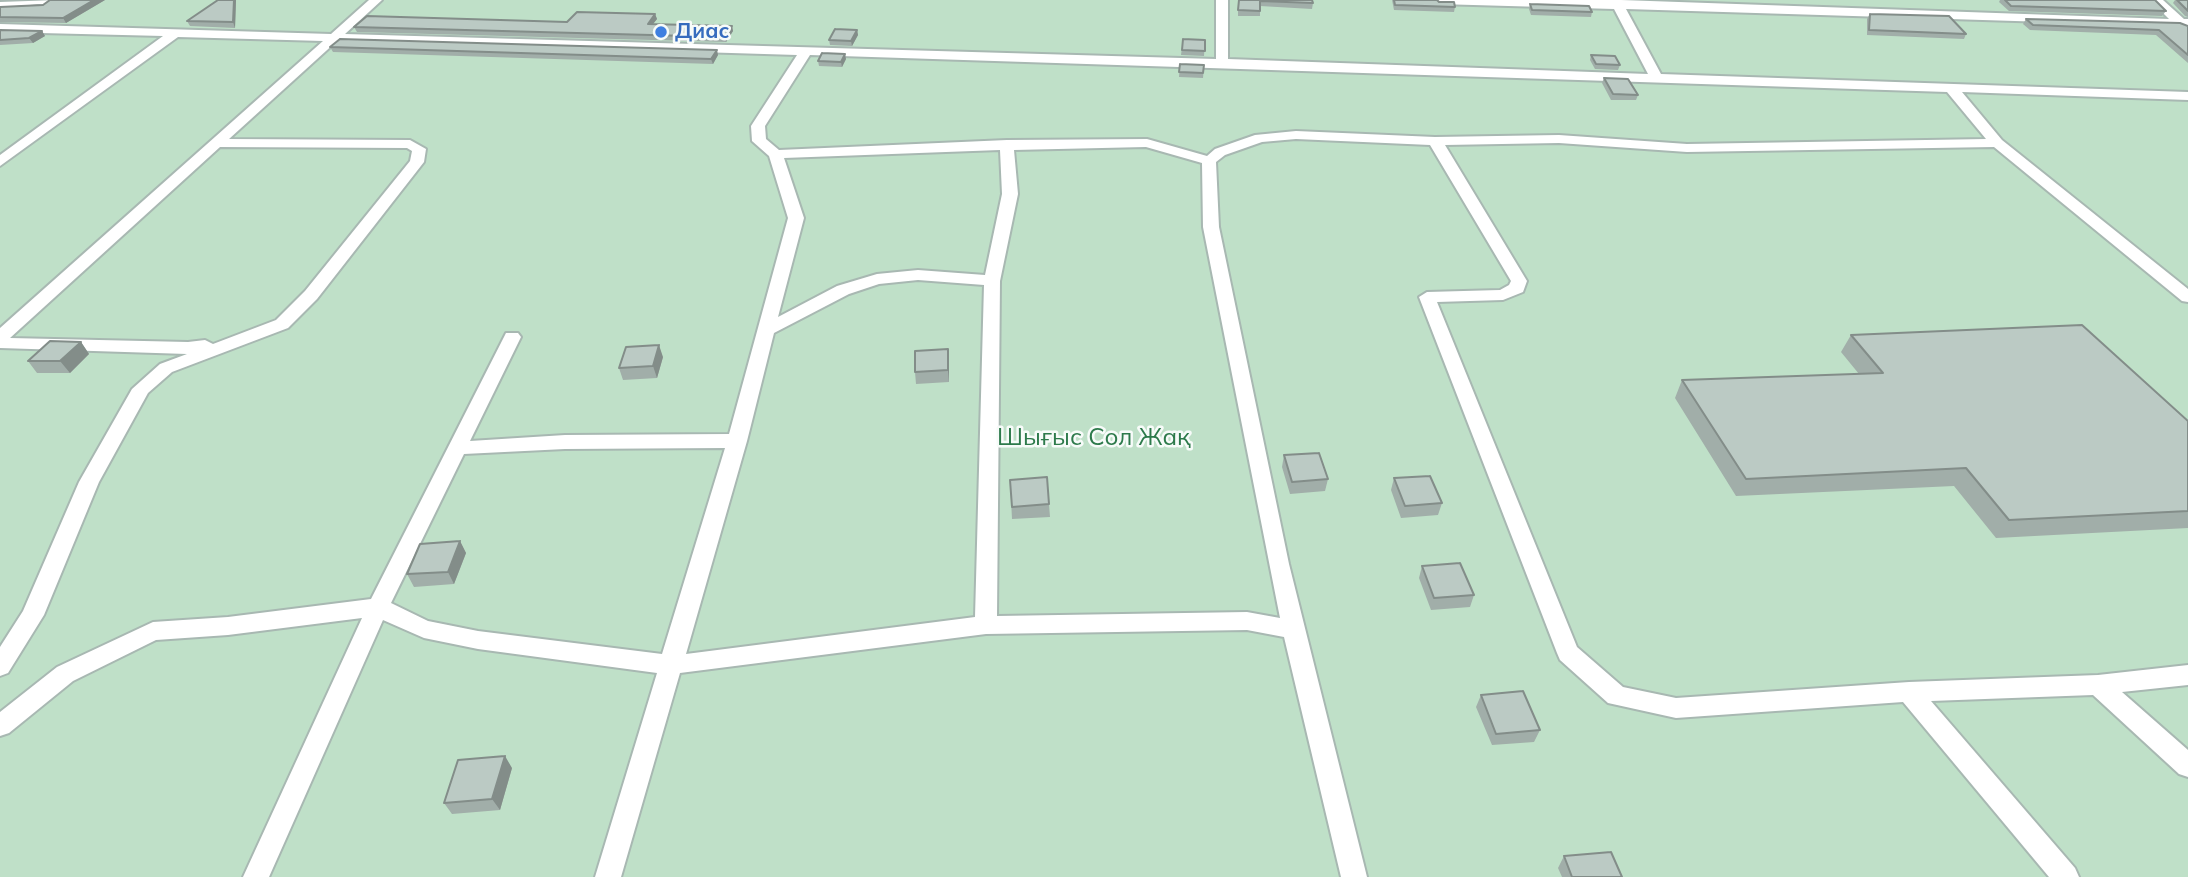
<!DOCTYPE html>
<meta charset="utf-8">
<style>
body{margin:0}
canvas{display:block;background:#e6efeb}
</style>
<canvas width="2188" height="877"></canvas>
<script>
const ctx = document.querySelector('canvas').getContext('2d');
ctx.lineJoin = 'round';
function paint(path, color) { ctx.fillStyle = color; ctx.fill(path, 'evenodd'); }
const toPath = rows => new Path2D(rows.map(r => 'M' + r).join(''));
function strokePath(path, color, width, dash) { ctx.strokeStyle = color; ctx.lineWidth = width; ctx.lineCap = dash ? 'butt' : 'round'; ctx.setLineDash(dash || []); ctx.stroke(path); }
function drawText(font, color, halo, rows, align = 'center') {
  ctx.font = font + ' Mulish,sans-serif'; ctx.lineWidth = 5; ctx.setLineDash([]); ctx.textBaseline = 'middle'; ctx.strokeStyle = halo; ctx.fillStyle = color; for (const [text, x, y, turn = 0] of rows) {
    ctx.save(); ctx.translate(x, y); ctx.rotate((+turn || 0) * Math.PI / 180); ctx.textAlign = isNaN(turn) ? turn : align; if (halo) ctx.strokeText(text, 0, 0); ctx.fillText(text, 0, 0); ctx.restore();
  }
}
paint(toPath([
 [0,0,2188,0,2188,877,0,877]
]), '#bfe0c8');
const street = toPath([
 [57,0,46,7,0,10,0,2,57,0],
 [369,0,382,0,345,34,1216,59,1216,0,1228,0,1228,59,1648,74,1614,9,1438,4,1432,0,1621,0,2169,19,2150,0,2163,0,2184,19,2188,19,2188,30,2177,26,1626,9,1661,74,2188,92,2188,100,1962,92,2002,140,2188,289,2188,302,2182,301,1994,147,1687,152,1559,143,1445,145,1527,281,1523,292,1503,300,1437,302,1577,647,1623,687,1676,698,1909,682,2098,675,2188,665,2188,685,2122,692,2188,750,2188,777,2179,774,2093,695,1931,701,2075,868,2079,877,2049,877,1903,702,1676,718,1608,703,1560,660,1557,653,1419,297,1427,292,1500,290,1509,285,1511,281,1430,145,1296,139,1262,142,1225,155,1216,162,1219,227,1289,564,1367,877,1341,877,1284,637,1247,630,986,634,680,673,621,877,595,877,657,673,478,649,424,638,383,620,269,877,243,877,362,618,228,635,156,640,73,681,9,733,0,736,0,712,57,667,153,622,228,617,371,599,506,333,518,333,521,337,470,441,565,435,729,434,788,218,769,156,752,141,751,126,797,55,337,41,229,139,410,140,426,149,424,162,317,299,288,328,172,372,148,393,99,482,44,615,8,673,0,676,0,647,23,611,79,482,132,389,160,364,187,354,0,348,0,328,323,41,178,37,0,166,0,155,163,36,0,32,0,24,331,34,369,0],
 [810,55,1947,92,1986,139,1687,144,1559,135,1435,137,1296,131,1255,135,1215,149,1207,156,1147,139,1007,140,779,150,766,139,765,126,810,55],
 [220,147,407,148,412,151,410,161,305,291,276,320,213,344,205,340,188,342,10,338,220,147],
 [1146,147,1202,163,1203,227,1280,618,1247,612,997,616,1000,281,1018,194,1014,150,1146,147],
 [1000,150,1002,194,985,275,918,270,877,274,837,286,778,317,804,218,784,158,1000,150],
 [918,280,984,285,975,617,686,654,747,441,774,333,849,294,879,284,918,280],
 [725,448,662,654,478,631,428,621,391,603,464,454,565,449,725,448]
]);
strokePath(street, '#a8b8b2', 4);
paint(street, '#fff');
paint(toPath([
 [105,0,66,23,0,22,0,7],
 [218,0,236,0,235,28,190,26,187,21],
 [1238,0,1313,3,1312,9,1260,6,1260,16,1238,16],
 [1392,0,1437,0,1455,7,1454,12,1394,10],
 [2000,0,2132,0,2166,11,2162,16,2009,11,1999,2],
 [2175,0,2188,0,2188,17,2185,16,2173,3],
 [1530,4,1592,12,1591,17,1531,15,1529,9],
 [655,14,657,19,653,24,732,26,733,31,726,42,357,32,354,27,567,22],
 [1870,14,1966,34,1964,39,1867,35,1867,19],
 [2026,19,2188,26,2188,63,2156,35,2030,30,2023,24],
 [0,30,42,31,45,36,33,43,0,45],
 [857,30,858,35,852,46,830,45,829,40],
 [1183,39,1205,40,1204,56,1181,55],
 [330,47,718,55,713,64,333,52],
 [1591,55,1620,65,1618,70,1595,69,1590,60],
 [846,59,842,67,819,66,818,61],
 [1180,64,1204,65,1203,78,1179,77],
 [1604,78,1638,95,1636,100,1611,100,1602,83],
 [1851,335,2188,421,2188,528,1996,538,1954,486,1736,496,1675,398,1682,380,1859,374,1841,352],
 [81,342,89,354,70,373,37,373,28,361],
 [663,357,657,378,623,380,619,368],
 [949,361,949,382,916,384,915,372],
 [1284,455,1328,479,1325,491,1290,494,1282,467],
 [1394,478,1442,503,1438,515,1401,518,1391,490],
 [1010,480,1049,504,1050,517,1012,519],
 [460,541,466,553,454,584,414,587,407,574],
 [1422,566,1474,595,1470,607,1431,610,1419,578],
 [1481,695,1540,730,1534,742,1492,745,1476,707],
 [512,768,500,810,452,814,444,803],
 [1564,856,1622,877,1562,877,1558,868]
]), '#a1aea9');
paint(toPath([
 [94,0,105,0,66,23,63,18],
 [234,0,236,0,235,28,233,22],
 [655,14,657,19,649,29,648,24],
 [732,26,733,31,726,42,725,37],
 [857,30,858,35,852,46,851,41],
 [42,31,45,36,33,43,29,38],
 [717,50,718,55,713,64,711,59],
 [845,54,846,59,842,67,841,62],
 [81,342,89,354,70,373,60,361],
 [659,345,663,357,657,378,653,366],
 [948,349,949,361,949,382,948,370],
 [460,541,466,553,454,584,448,572],
 [505,756,512,768,500,810,492,799]
]), '#838d89');
const building = toPath([
 [50,0,94,0,63,18,0,17,0,7,43,5,50,0],
 [218,0,234,0,233,22,187,21,218,0],
 [1239,0,1312,0,1313,3,1260,1,1260,11,1238,10,1239,0],
 [1394,0,1437,0,1439,2,1454,2,1455,7,1395,5,1394,0],
 [2005,0,2155,0,2166,11,2011,6,2005,0],
 [2177,0,2188,0,2188,11,2177,0],
 [1530,4,1589,6,1592,12,1532,10,1530,4],
 [577,12,655,14,648,24,732,26,725,37,354,27,367,16,567,22,577,12],
 [1870,14,1949,16,1966,34,1869,30,1870,14],
 [2026,19,2180,23,2188,26,2188,55,2159,30,2033,25,2026,19],
 [835,29,857,30,851,41,829,40,835,29],
 [0,30,42,31,29,38,0,40,0,30],
 [340,39,717,50,711,59,330,47,340,39],
 [1183,39,1205,40,1205,51,1182,50,1183,39],
 [822,53,845,54,841,62,818,61,822,53],
 [1591,55,1615,56,1620,65,1596,64,1591,55],
 [1180,64,1204,65,1203,73,1179,72,1180,64],
 [1604,78,1628,79,1638,95,1613,94,1604,78],
 [2082,325,2188,421,2188,511,2009,520,1966,468,1746,479,1682,380,1883,373,1851,335,2082,325],
 [50,341,81,342,60,361,28,361,50,341],
 [659,345,653,366,619,368,626,347,659,345],
 [948,349,948,370,915,372,915,351,948,349],
 [1319,453,1328,479,1292,482,1284,455,1319,453],
 [1430,476,1442,503,1405,506,1394,478,1430,476],
 [1047,477,1049,504,1012,507,1010,480,1047,477],
 [460,541,448,572,407,574,420,544,460,541],
 [1460,563,1474,595,1434,598,1422,566,1460,563],
 [1523,691,1540,730,1496,734,1481,695,1523,691],
 [505,756,492,799,444,803,458,760,505,756],
 [1611,852,1622,877,1572,877,1564,856,1611,852]
]);
paint(building, '#bbcac4');
strokePath(building, '#838d89', 2);
for (const [x, y, r, color] of [
 [661,32,7,"#3f7fe0"]
]) { const dot = new Path2D(); dot.arc(x, y, r, 0, 2 * Math.PI); ctx.fillStyle = color; ctx.fill(dot); strokePath(dot, '#f7fbf9', 2.5); }
drawText('bold 21px', '#366cbe', '#f7fbf9', [
 ["Диас",675,32]
], 'left');
drawText('24px', '#2d7a4b', '#f7fbf9', [
 ["Шығыс Сол Жақ",1094,438]
]);
</script>
